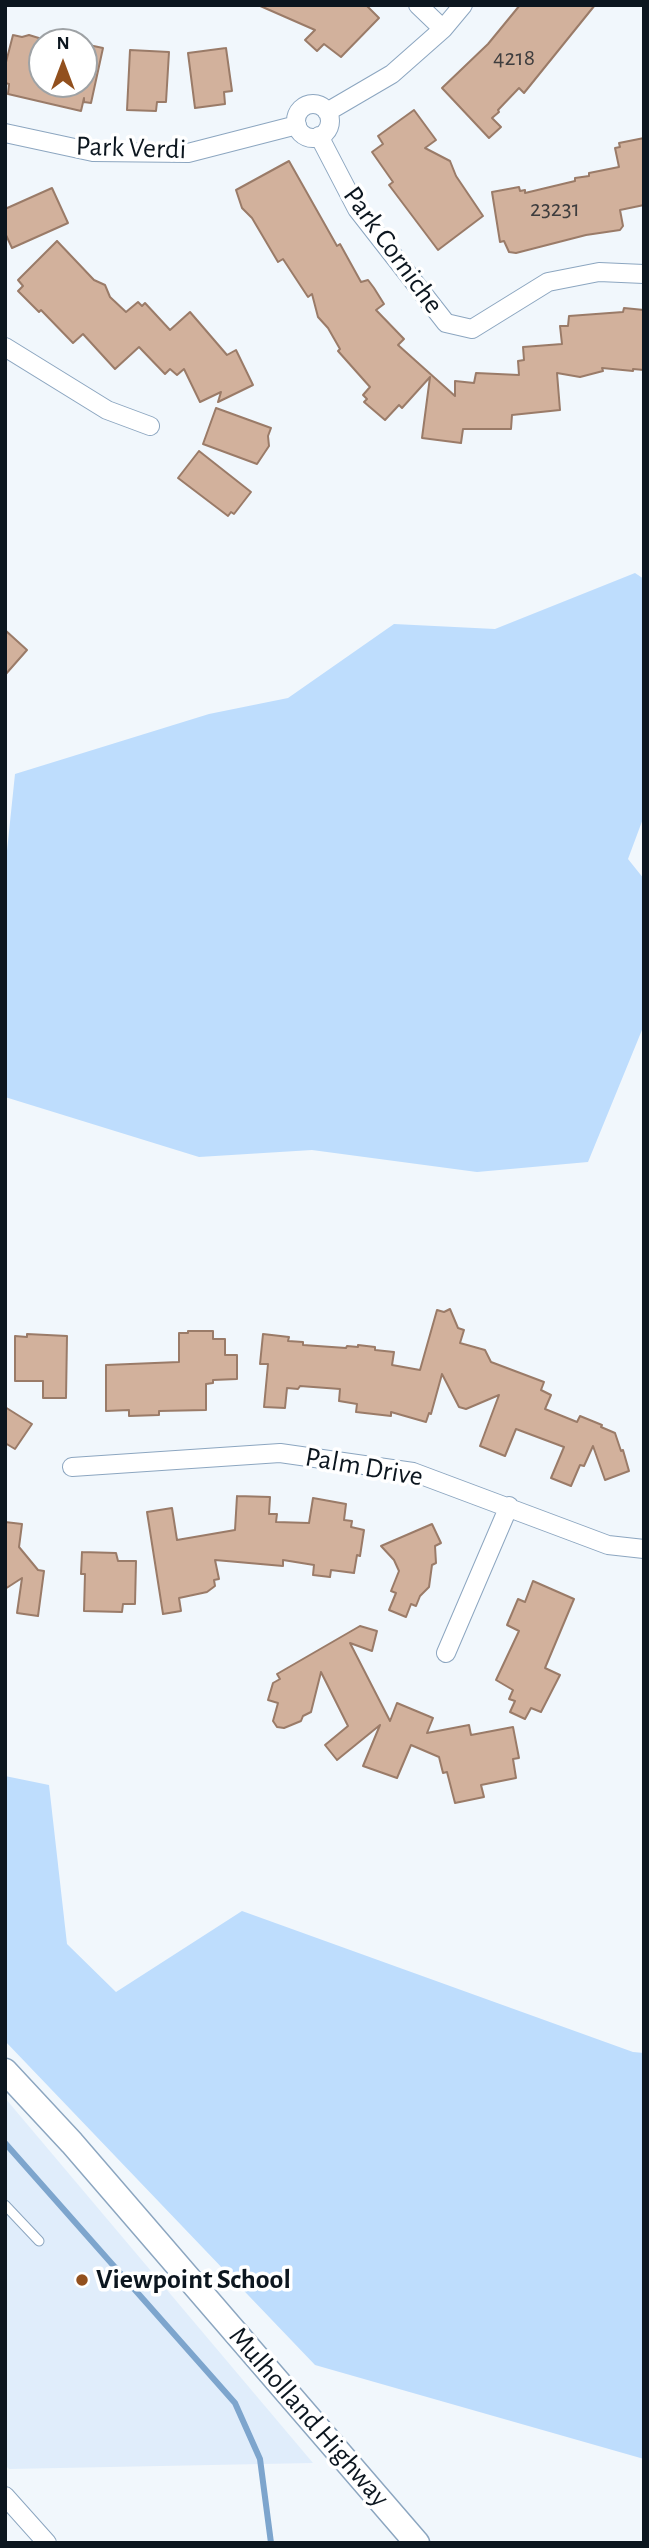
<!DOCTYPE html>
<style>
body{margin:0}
#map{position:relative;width:649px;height:2548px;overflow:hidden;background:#f1f7fc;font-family:"Alegreya Sans",sans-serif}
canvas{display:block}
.frame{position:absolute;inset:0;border:7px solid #0c161f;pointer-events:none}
.north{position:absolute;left:28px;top:28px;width:70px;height:70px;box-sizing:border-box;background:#fff;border:2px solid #9ea2a5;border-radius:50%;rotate:0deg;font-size:19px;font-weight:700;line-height:28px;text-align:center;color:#0c161f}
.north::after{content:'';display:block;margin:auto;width:24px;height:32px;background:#92501e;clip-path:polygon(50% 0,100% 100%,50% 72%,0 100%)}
</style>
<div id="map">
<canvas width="649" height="2548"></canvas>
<div class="frame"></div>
<div class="north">N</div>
</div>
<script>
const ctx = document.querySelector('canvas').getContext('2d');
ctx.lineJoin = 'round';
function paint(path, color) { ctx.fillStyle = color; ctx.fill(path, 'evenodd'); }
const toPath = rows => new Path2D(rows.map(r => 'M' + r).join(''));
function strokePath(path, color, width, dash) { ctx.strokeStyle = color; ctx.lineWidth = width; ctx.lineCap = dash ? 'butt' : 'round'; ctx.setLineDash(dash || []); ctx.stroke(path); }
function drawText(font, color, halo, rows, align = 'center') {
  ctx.font = font + ' "Alegreya Sans",sans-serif'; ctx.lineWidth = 7; ctx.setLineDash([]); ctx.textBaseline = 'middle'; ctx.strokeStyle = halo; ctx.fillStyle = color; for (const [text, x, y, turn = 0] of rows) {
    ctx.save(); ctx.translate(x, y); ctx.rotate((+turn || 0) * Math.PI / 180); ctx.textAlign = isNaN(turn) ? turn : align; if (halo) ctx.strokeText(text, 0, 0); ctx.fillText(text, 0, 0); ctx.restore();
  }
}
paint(toPath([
 [5,2098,313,2463,9,2469,5,2465]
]), '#e0edfb');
paint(toPath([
 [635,573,644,579,644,816,628,859,644,879,644,1025,588,1162,477,1172,312,1150,199,1157,5,1097,5,870,15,774,209,714,288,698,394,624,495,629],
 [5,1776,49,1785,67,1944,116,1992,242,1911,633,2052,644,2053,644,2459,315,2365,5,2041]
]), '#beddfd');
strokePath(toPath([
 [5,2143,235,2403,260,2459,271,2543]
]), '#7da5cd', 6);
const building = toPath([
 [258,5,366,5,379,18,341,57,324,44,317,51,305,40,315,30,258,5],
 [520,5,595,5,524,93,519,88,498,110,499,112,492,118,501,127,489,138,442,88,488,44,520,5],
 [13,35,22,37,29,35,42,39,42,84,84,84,84,44,103,48,91,103,84,102,84,98,81,111,8,94,9,84,5,83,5,66,13,35],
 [226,48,232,91,224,92,225,104,195,108,188,53,226,48],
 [130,50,169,52,166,102,157,102,156,111,127,110,130,50],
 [414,110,436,140,425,148,450,161,456,176,483,216,438,250,389,185,393,182,372,152,383,144,378,136,414,110],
 [644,138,644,205,620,210,623,226,620,230,586,235,516,253,509,252,504,241,500,242,492,192,519,187,520,191,525,190,525,193,575,181,575,178,589,176,589,173,619,167,615,148,620,147,619,143,644,138],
 [289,161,337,246,340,244,361,282,368,280,374,288,384,304,376,310,404,339,398,345,455,396,455,381,474,383,476,373,519,375,518,361,524,360,523,347,562,344,560,326,568,326,569,316,623,312,624,308,644,310,644,370,633,369,633,371,602,368,603,371,580,377,557,373,560,410,512,415,511,429,463,429,461,443,422,438,430,377,402,408,399,405,385,420,364,402,367,399,363,395,370,387,338,351,340,349,328,328,318,317,312,294,308,297,283,259,278,262,252,218,242,208,236,190,289,161],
 [52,188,68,223,12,248,5,233,5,209,52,188],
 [57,241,94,280,105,285,110,297,126,312,138,302,142,306,145,303,170,330,190,312,227,355,236,350,253,385,218,402,221,392,200,402,184,369,177,375,170,369,165,374,139,347,115,369,83,334,73,343,41,310,39,312,18,291,23,286,18,280,57,241],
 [216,408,271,428,268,436,269,446,257,464,203,444,216,408],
 [199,451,251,492,234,514,231,512,228,516,178,478,199,451],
 [5,630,27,650,5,675,5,630],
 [450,1309,458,1328,464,1330,460,1343,485,1350,491,1362,544,1382,541,1390,551,1395,545,1409,577,1422,580,1416,602,1425,601,1427,615,1433,621,1451,623,1450,629,1471,605,1480,593,1446,584,1466,580,1465,571,1486,551,1478,564,1447,516,1429,505,1456,480,1446,499,1395,466,1409,459,1407,442,1374,431,1414,429,1413,426,1422,391,1412,391,1416,356,1412,357,1404,339,1401,340,1389,300,1386,298,1389,287,1388,285,1408,264,1407,268,1364,260,1364,263,1334,289,1337,288,1341,303,1342,303,1345,346,1348,347,1346,358,1347,358,1345,375,1347,375,1350,394,1352,392,1365,420,1370,437,1310,444,1312,450,1309],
 [188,1331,213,1331,213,1339,225,1339,225,1355,237,1355,237,1379,213,1380,213,1383,206,1384,206,1410,159,1411,159,1415,129,1416,129,1410,106,1411,106,1365,179,1362,179,1333,188,1333,188,1331],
 [27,1334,67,1336,66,1398,43,1398,43,1381,15,1381,15,1336,27,1337,27,1334],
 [5,1407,32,1424,15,1449,5,1443,5,1407],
 [237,1496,270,1497,269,1514,277,1514,276,1522,309,1523,313,1498,346,1504,344,1520,352,1521,351,1527,364,1530,360,1556,357,1555,354,1573,331,1570,330,1577,313,1575,314,1565,283,1560,283,1566,215,1560,219,1579,214,1580,215,1586,207,1592,179,1598,181,1611,163,1614,147,1512,172,1508,177,1540,235,1530,237,1496],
 [5,1522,22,1524,19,1547,38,1570,44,1571,38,1616,17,1613,22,1578,5,1589,5,1522],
 [432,1524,441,1543,435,1546,436,1563,432,1565,429,1587,420,1596,416,1606,411,1604,406,1617,389,1610,396,1593,391,1591,399,1571,394,1560,381,1546,432,1524],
 [82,1552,116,1553,118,1561,136,1561,135,1604,123,1604,122,1612,84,1611,85,1574,81,1574,82,1552],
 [533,1581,574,1599,545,1668,560,1675,541,1712,531,1708,525,1719,510,1712,515,1701,509,1699,513,1690,496,1680,519,1631,507,1625,518,1599,525,1602,533,1581],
 [360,1626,377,1631,372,1651,350,1643,390,1721,397,1703,433,1718,427,1733,469,1725,471,1735,513,1727,519,1758,513,1759,516,1778,481,1785,484,1797,455,1803,447,1772,443,1773,439,1757,411,1745,397,1778,363,1766,380,1725,337,1760,325,1745,348,1726,321,1672,311,1712,303,1716,301,1721,284,1728,277,1727,273,1721,278,1703,268,1700,273,1683,280,1679,277,1674,360,1626]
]);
paint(building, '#d2b19c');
strokePath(building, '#9a7b68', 2);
const service = toPath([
 [5,2205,39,2241]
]);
const minor = toPath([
 [418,5,443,29],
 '296 121a17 17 0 1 1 34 0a17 17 0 1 1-34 0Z',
 [327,112,392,74,443,29,463,5],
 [5,133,93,152,188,153,297,125],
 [319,136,357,209,446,323,472,329,548,282,599,272,644,274],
 [5,347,107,410,150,426],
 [72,1467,280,1453,413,1472,608,1545,644,1549],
 [446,1653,509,1506],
 [5,2496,47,2543]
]);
const secondary = toPath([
 [5,2071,72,2143,417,2543]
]);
strokePath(service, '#8ca6c0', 11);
strokePath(minor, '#8ca6c0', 20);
strokePath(secondary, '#8ca6c0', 27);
strokePath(service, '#fff', 9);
strokePath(minor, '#fff', 18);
strokePath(secondary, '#fff', 24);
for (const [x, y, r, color] of [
 [82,2280,7,"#92501e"]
]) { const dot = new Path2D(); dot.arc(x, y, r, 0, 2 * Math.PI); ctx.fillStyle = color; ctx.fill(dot); strokePath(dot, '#fff', 2.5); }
drawText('24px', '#3e3d3e', null, [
 ["4218",514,58],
 ["23231",555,209]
]);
drawText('28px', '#0c161f', '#fff', [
 ["Park Verdi",131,148,2],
 ["Park Corniche",393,250,54],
 ["Palm Drive",364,1467,10],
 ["Mulholland Highway",309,2417,49]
]);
drawText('bold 28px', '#0c161f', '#fff', [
 ["Viewpoint School",96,2280]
], 'left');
</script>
